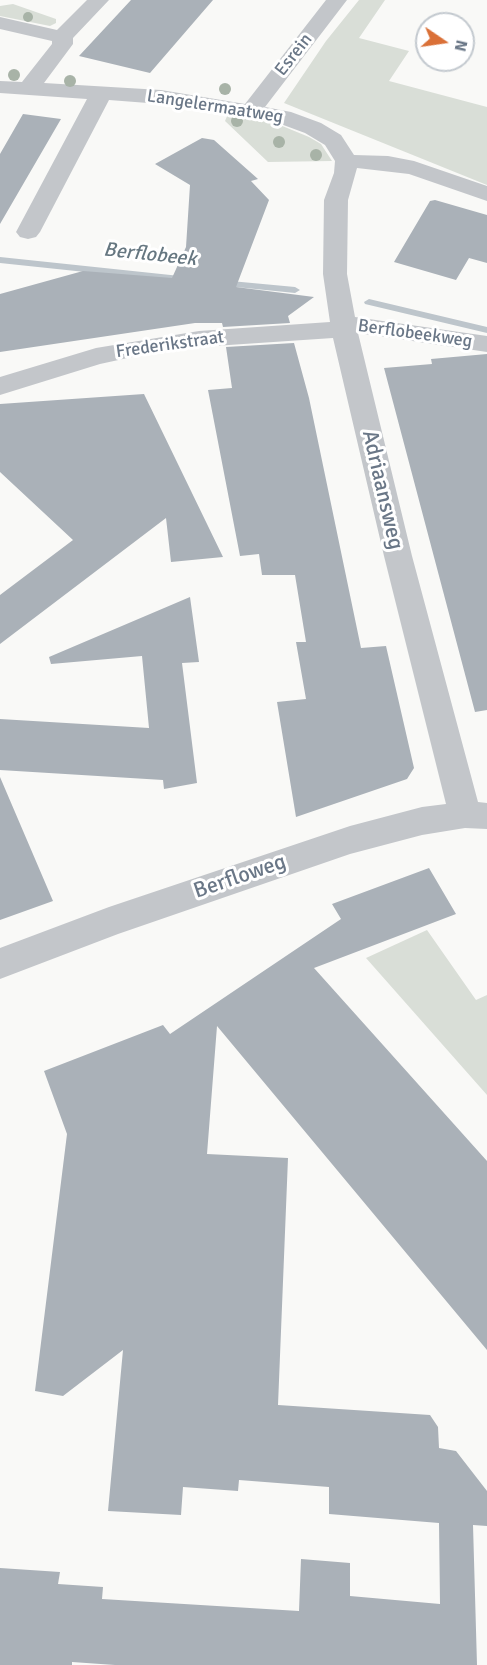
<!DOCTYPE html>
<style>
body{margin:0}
#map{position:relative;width:487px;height:1665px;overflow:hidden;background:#f9f9f7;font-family:Signika,sans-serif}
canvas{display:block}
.north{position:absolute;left:415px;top:12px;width:60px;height:60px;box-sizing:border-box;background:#fff;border:2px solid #c3c9cf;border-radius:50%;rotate:103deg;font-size:16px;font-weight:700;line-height:24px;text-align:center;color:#6a7787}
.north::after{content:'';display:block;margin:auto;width:21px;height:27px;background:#da7037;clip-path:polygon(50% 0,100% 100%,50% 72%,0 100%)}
</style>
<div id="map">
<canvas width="487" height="1665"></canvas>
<div class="north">N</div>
</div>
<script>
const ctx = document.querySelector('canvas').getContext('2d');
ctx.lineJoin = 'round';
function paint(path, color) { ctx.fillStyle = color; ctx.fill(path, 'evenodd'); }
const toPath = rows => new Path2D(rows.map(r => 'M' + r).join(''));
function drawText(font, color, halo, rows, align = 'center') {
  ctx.font = font + ' Signika,sans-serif'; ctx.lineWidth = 6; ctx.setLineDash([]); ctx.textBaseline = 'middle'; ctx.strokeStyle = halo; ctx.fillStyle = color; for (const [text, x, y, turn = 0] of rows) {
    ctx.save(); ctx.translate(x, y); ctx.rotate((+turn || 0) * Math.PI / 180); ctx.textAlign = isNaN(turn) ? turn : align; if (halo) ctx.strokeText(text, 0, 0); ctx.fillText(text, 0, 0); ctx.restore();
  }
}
paint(toPath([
 [359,0,385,0,359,38,409,51,389,81,487,107,487,185,284,103,326,41],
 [13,4,56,19,56,23,50,26,0,16,0,6],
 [228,114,275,123,309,137,321,144,332,161,268,162,225,121],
 [427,930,476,1000,487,995,487,1095,366,958]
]), '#d9ded7');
paint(toPath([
 [0,257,180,276,185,279,180,282,0,263,0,257],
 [220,280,295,287,300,290,295,293,216,285,215,283,220,280],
 [369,299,487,327,487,333,365,304,364,302,369,299]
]), '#bdc5cb');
paint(toPath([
 [131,0,213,0,150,73,79,56],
 [23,114,61,119,0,224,0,154],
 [202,138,214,140,258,179,251,181,269,200,236,287,314,297,288,316,290,323,223,327,222,323,195,323,0,352,0,294,83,271,172,278,186,247,190,185,155,164],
 [435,200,487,215,487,263,469,258,456,280,394,262,430,201],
 [294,343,309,398,361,648,386,646,414,768,407,779,296,817,277,702,306,699,296,642,306,642,295,575,262,575,259,554,240,556,208,390,232,388,226,347],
 [487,354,487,710,475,712,384,368,432,364,431,359],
 [144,394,223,557,171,562,166,518,0,644,0,595,73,540,0,472,0,404],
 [190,597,199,662,182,663,197,783,164,789,163,780,0,770,0,719,149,728,142,656,51,664,49,657],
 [0,777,53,901,0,920],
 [429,868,456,914,314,968,487,1161,487,1350,217,1026,207,1154,288,1158,278,1405,430,1415,438,1427,439,1448,456,1451,487,1491,487,1526,473,1525,477,1665,115,1665,72,1662,72,1665,0,1665,0,1568,60,1572,58,1584,103,1587,102,1599,299,1611,301,1559,350,1563,350,1596,440,1604,439,1523,329,1514,329,1487,239,1480,238,1491,183,1487,181,1515,108,1511,123,1350,63,1396,35,1391,67,1134,44,1071,163,1025,170,1034,341,919,332,904]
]), '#aab1b8');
paint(toPath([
 [87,0,109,0,73,38,73,44,44,83,161,90,245,104,326,0,347,0,265,107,291,112,321,123,341,135,354,155,388,156,414,161,487,186,487,201,409,174,357,168,348,200,347,274,355,317,487,336,487,352,358,333,412,556,478,802,487,803,487,829,465,828,422,835,350,854,118,934,0,979,0,948,109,907,350,826,422,807,446,804,384,556,333,338,199,347,146,354,100,364,0,395,0,377,96,348,199,331,330,322,323,274,324,200,334,173,335,161,325,145,305,133,278,123,161,104,109,100,40,232,36,237,28,239,20,237,16,232,87,99,0,93,0,81,22,82,52,44,52,41,0,29,0,17,57,30,87,0]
]), '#c3c6ca');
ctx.fillStyle = '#a8b3a7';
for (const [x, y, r] of [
 [28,17,5],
 [14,75,6],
 [70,81,6],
 [225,89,6],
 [237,121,6],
 [279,142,6],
 [316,155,6]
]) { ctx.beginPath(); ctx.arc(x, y, r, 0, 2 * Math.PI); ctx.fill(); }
drawText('18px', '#6a7787', '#fff', [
 ["Esrein",294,55,-52],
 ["Langelermaatweg",215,107,9],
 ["Berflobeekweg",415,334,8],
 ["Frederikstraat",170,345,-8]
]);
drawText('italic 20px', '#667781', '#fff', [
 ["Berflobeek",150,255,6]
]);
drawText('22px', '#6a7787', '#fff', [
 ["Adriaansweg",382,490,77],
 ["Berfloweg",240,877,-19]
]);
</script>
